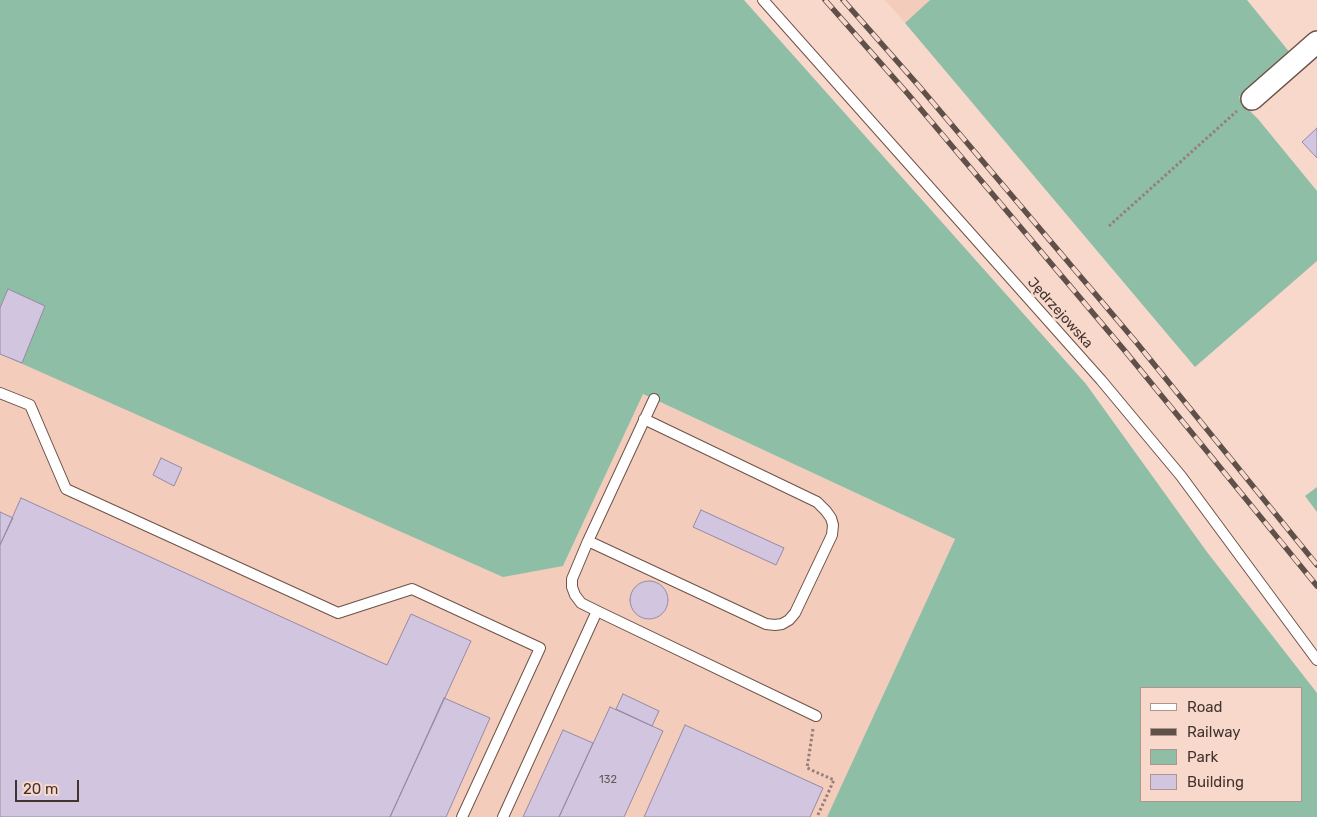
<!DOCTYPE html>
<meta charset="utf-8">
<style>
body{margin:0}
#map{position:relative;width:1317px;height:817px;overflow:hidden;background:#f9d8cc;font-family:Rubik,sans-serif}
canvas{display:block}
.legend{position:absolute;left:1140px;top:687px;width:162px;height:115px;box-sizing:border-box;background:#f9d8cc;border:1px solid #af968d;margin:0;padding:6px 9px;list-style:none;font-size:15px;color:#41342f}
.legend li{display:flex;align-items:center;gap:10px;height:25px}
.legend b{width:25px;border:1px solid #af968d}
.scale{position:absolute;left:15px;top:780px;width:64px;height:22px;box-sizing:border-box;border:2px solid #41342f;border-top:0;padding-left:6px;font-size:15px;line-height:18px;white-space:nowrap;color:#41342f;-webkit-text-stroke:4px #f9d8cc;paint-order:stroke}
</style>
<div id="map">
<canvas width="1317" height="817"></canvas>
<ul class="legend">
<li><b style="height:6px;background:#fff"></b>Road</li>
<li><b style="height:6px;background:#60504a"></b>Railway</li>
<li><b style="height:14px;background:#8ebea6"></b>Park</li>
<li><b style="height:14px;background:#d2c5e0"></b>Building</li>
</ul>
<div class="scale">20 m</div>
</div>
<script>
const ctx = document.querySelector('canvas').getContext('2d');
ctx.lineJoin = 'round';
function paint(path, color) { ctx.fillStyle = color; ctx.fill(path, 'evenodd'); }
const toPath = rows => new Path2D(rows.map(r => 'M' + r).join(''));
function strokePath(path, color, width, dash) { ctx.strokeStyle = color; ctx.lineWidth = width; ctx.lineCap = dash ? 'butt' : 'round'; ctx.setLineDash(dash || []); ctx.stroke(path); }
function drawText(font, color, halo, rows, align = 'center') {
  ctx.font = font + ' Rubik,sans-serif'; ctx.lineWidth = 5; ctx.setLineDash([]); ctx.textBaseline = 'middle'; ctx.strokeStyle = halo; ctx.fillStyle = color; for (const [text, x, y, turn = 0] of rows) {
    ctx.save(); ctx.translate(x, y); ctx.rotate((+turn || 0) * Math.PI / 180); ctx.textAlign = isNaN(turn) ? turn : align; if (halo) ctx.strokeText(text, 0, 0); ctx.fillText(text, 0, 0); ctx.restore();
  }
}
paint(toPath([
 [885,0,930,0,905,23],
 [0,354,564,565,642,394,955,539,827,817,0,817]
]), '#f3ccbc');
paint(toPath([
 [0,0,744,0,1086,384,1207,552,1317,693,1317,817,827,817,955,539,643,394,563,566,503,577,0,354],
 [1141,688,1301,688,1301,801,1141,801],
 [930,0,1247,0,1291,54,1239,97,1244,105,1258,119,1317,191,1317,261,1195,367,905,23],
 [1317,487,1317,512,1305,496]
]), '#8ebea6');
const building = toPath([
 [1317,128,1317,158,1302,142,1317,128],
 [8,289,45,306,22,363,0,354,0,308,8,289],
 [161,458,182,468,174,486,153,475,161,458],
 [21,498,387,665,411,614,471,641,390,817,0,817,0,545,21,498],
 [701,510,784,548,776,565,693,527,701,510],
 [0,512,13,518,0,545,0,512],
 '630 600a19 19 0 1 1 38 0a19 19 0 1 1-38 0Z',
 [623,694,659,711,652,726,616,709,623,694],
 [444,698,490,718,446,817,390,817,444,698],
 [610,707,663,731,624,817,559,817,610,707],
 [685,725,823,788,810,817,644,817,685,725],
 [563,730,593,743,559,817,523,817,563,730]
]);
paint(building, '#d2c5e0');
strokePath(building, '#978aa4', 1);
const lane = toPath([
 [763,0,1101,380,1181,476,1317,660],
 [0,393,30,405,66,489,338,613,412,589,540,648,462,817],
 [654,399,588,541,572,579,572,587,575,595,581,603,597,611,816,716],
 [588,541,766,624,775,625,782,624,789,620,795,613,832,535,833,525,831,518,826,511,817,502,644,419],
 [503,817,597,611]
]);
const street = toPath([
 [1252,99,1317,42]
]);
strokePath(lane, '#6d5248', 12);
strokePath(street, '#6d5248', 24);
strokePath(toPath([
 [1109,226,1237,111],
 [813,729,807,768,834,780,817,817]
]), '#957f77', 3, [2.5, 2.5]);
strokePath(lane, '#fff', 10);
strokePath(street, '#fff', 21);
const rail = toPath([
 [825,0,908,94,1125,351,1317,586],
 [843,0,918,85,1136,342,1317,565]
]);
strokePath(rail, '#60504a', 5.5);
strokePath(rail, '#f9d8cc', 4, [11]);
drawText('11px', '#65585b', null, [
 ["132",608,780]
]);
drawText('14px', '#41342f', '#f9d8cc', [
 ["Jędrzejowska",1060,313,48]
]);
</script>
